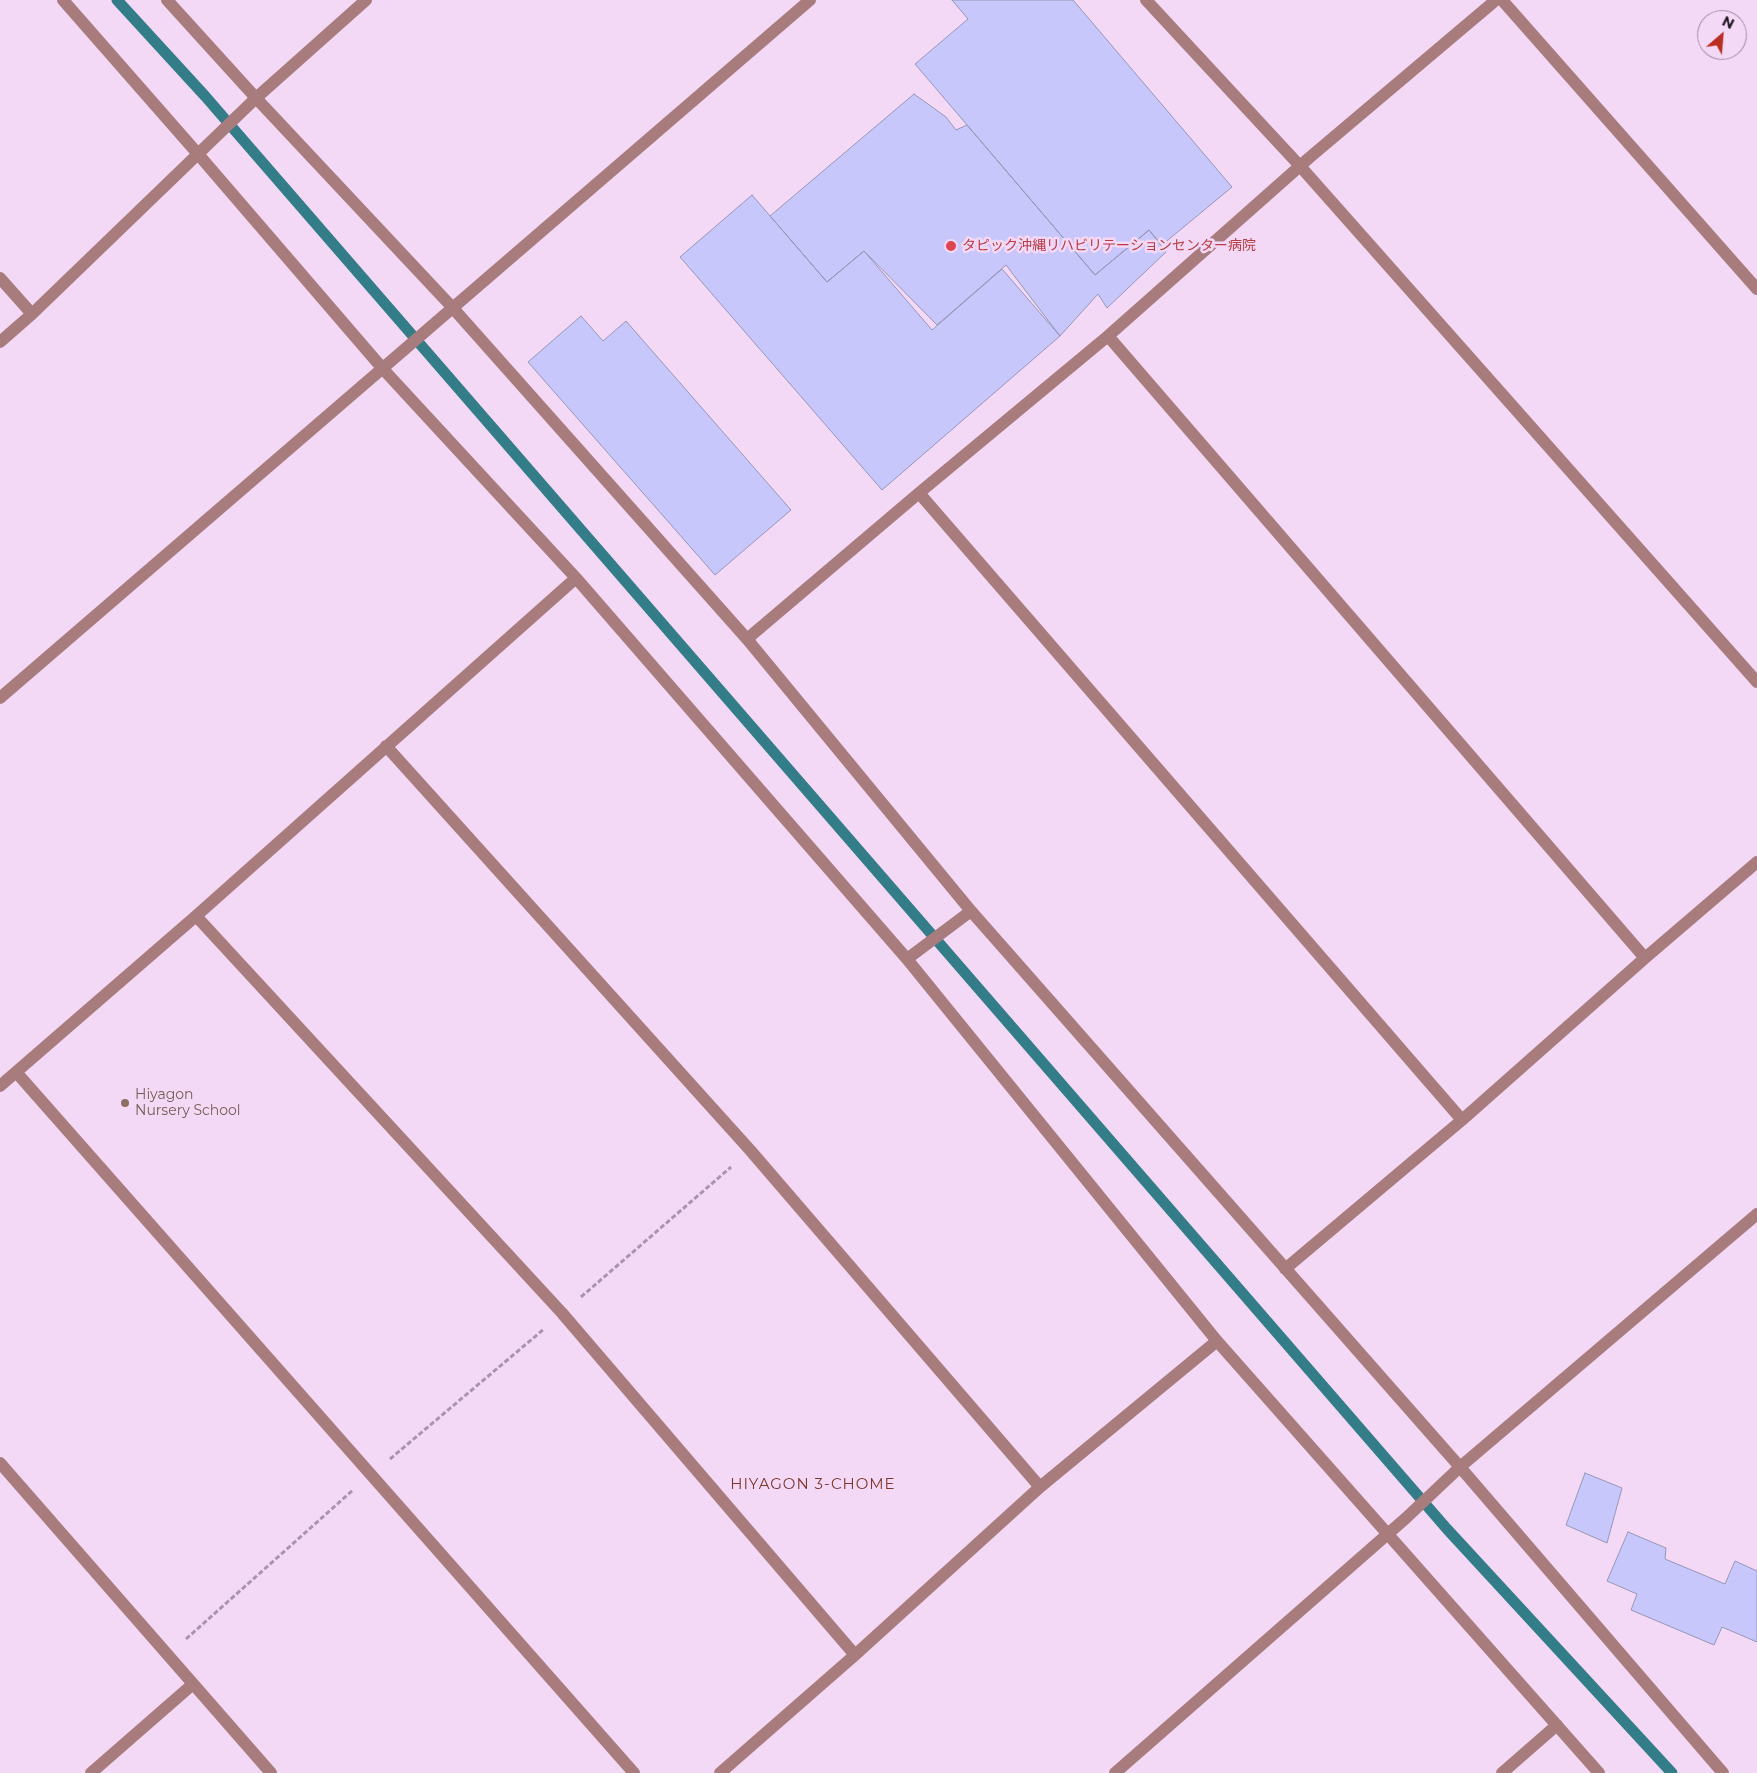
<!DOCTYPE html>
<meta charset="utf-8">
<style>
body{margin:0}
#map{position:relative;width:1757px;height:1773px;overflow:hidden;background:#f3d9f6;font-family:Montserrat,sans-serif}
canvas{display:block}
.north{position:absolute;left:1697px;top:10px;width:50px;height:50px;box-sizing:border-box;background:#f3d9f6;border:1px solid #9d8aa0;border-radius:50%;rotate:27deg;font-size:14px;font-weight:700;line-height:20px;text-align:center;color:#1c131e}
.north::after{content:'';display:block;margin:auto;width:18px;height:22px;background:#bb2d20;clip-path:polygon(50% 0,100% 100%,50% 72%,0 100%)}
</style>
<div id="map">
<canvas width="1757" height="1773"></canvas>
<div class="north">N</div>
</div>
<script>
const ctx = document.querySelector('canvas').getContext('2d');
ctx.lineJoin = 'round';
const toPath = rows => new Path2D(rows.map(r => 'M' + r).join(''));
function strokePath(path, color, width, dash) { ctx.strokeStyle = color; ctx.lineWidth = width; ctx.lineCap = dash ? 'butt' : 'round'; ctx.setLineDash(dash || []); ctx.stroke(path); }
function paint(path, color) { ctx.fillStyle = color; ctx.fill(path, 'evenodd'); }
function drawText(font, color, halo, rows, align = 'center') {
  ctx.font = font + ' Montserrat,"Noto Sans JP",sans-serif'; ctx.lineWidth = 5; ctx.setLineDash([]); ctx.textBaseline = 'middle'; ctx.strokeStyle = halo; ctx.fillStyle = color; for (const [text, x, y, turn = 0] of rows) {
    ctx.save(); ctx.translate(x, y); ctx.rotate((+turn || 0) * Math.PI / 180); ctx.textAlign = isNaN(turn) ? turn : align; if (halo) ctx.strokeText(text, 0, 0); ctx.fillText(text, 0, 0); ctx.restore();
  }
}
strokePath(toPath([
 [117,0,205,96,1447,1529,1672,1773]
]), '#327d87', 11);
const building = toPath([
 [952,0,1073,0,1232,187,1162,245,1149,230,1095,275,915,64,968,19,952,0],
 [914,94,946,117,956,130,967,125,1095,275,1149,230,1166,252,1107,308,1098,294,1060,336,1006,265,937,325,864,251,827,282,770,216,914,94],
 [752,195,827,282,864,251,932,330,1002,269,1060,336,882,490,680,257,752,195],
 [581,316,603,341,626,321,791,510,715,575,528,362,581,316],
 [1585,1473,1622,1488,1607,1543,1566,1525,1585,1473],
 [1628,1532,1666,1548,1665,1559,1725,1584,1735,1561,1757,1571,1757,1642,1722,1627,1714,1645,1631,1610,1637,1594,1607,1581,1628,1532]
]);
paint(building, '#c7c7fc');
strokePath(building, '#9696b6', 1);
strokePath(toPath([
 [581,1297,731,1167],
 [390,1459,544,1329],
 [186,1639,353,1490]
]), '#a995ab', 3, [5, 2.5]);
strokePath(toPath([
 [63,0,198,154,383,369,576,578,907,959,1217,1341,1599,1773],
 [167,0,256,98,452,307,747,639,971,911,1460,1467,1723,1773],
 [1146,0,1300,166,1757,682],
 [1502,0,1757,289],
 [0,278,32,314],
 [1108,336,1645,958],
 [0,342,32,314,256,98,366,0],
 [919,493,1462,1120],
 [747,639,919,493,1108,336,1309,158,1496,0],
 [0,698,810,0],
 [386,746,750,1150,1040,1487],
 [196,916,562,1313,855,1655],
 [907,959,971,911],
 [16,1072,634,1773],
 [0,1086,196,916,576,578],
 [1285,1269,1462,1120,1645,958,1757,862],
 [0,1463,271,1773],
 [91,1773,193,1684],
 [720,1773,855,1655,1040,1487,1217,1341],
 [1115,1773,1406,1518,1460,1467,1757,1214],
 [1502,1773,1557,1725]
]), '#a87b7c', 12);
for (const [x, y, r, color] of [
 [951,246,6,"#e0444e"],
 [125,1103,5,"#8d6e63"]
]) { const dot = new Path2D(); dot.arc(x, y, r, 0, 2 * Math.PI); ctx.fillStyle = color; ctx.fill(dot); strokePath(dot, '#f3d9f6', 2); }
drawText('14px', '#be3a42', '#f3d9f6', [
 ["タピック沖縄リハビリテーションセンター病院",962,246]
], 'left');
drawText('14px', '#785e54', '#f3d9f6', [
 ["Hiyagon",135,1095],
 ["Nursery School",135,1111]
], 'left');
ctx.letterSpacing = '1px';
drawText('15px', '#7d372d', '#f3d9f6', [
 ["HIYAGON 3-CHOME",813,1485]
]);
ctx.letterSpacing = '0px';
</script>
